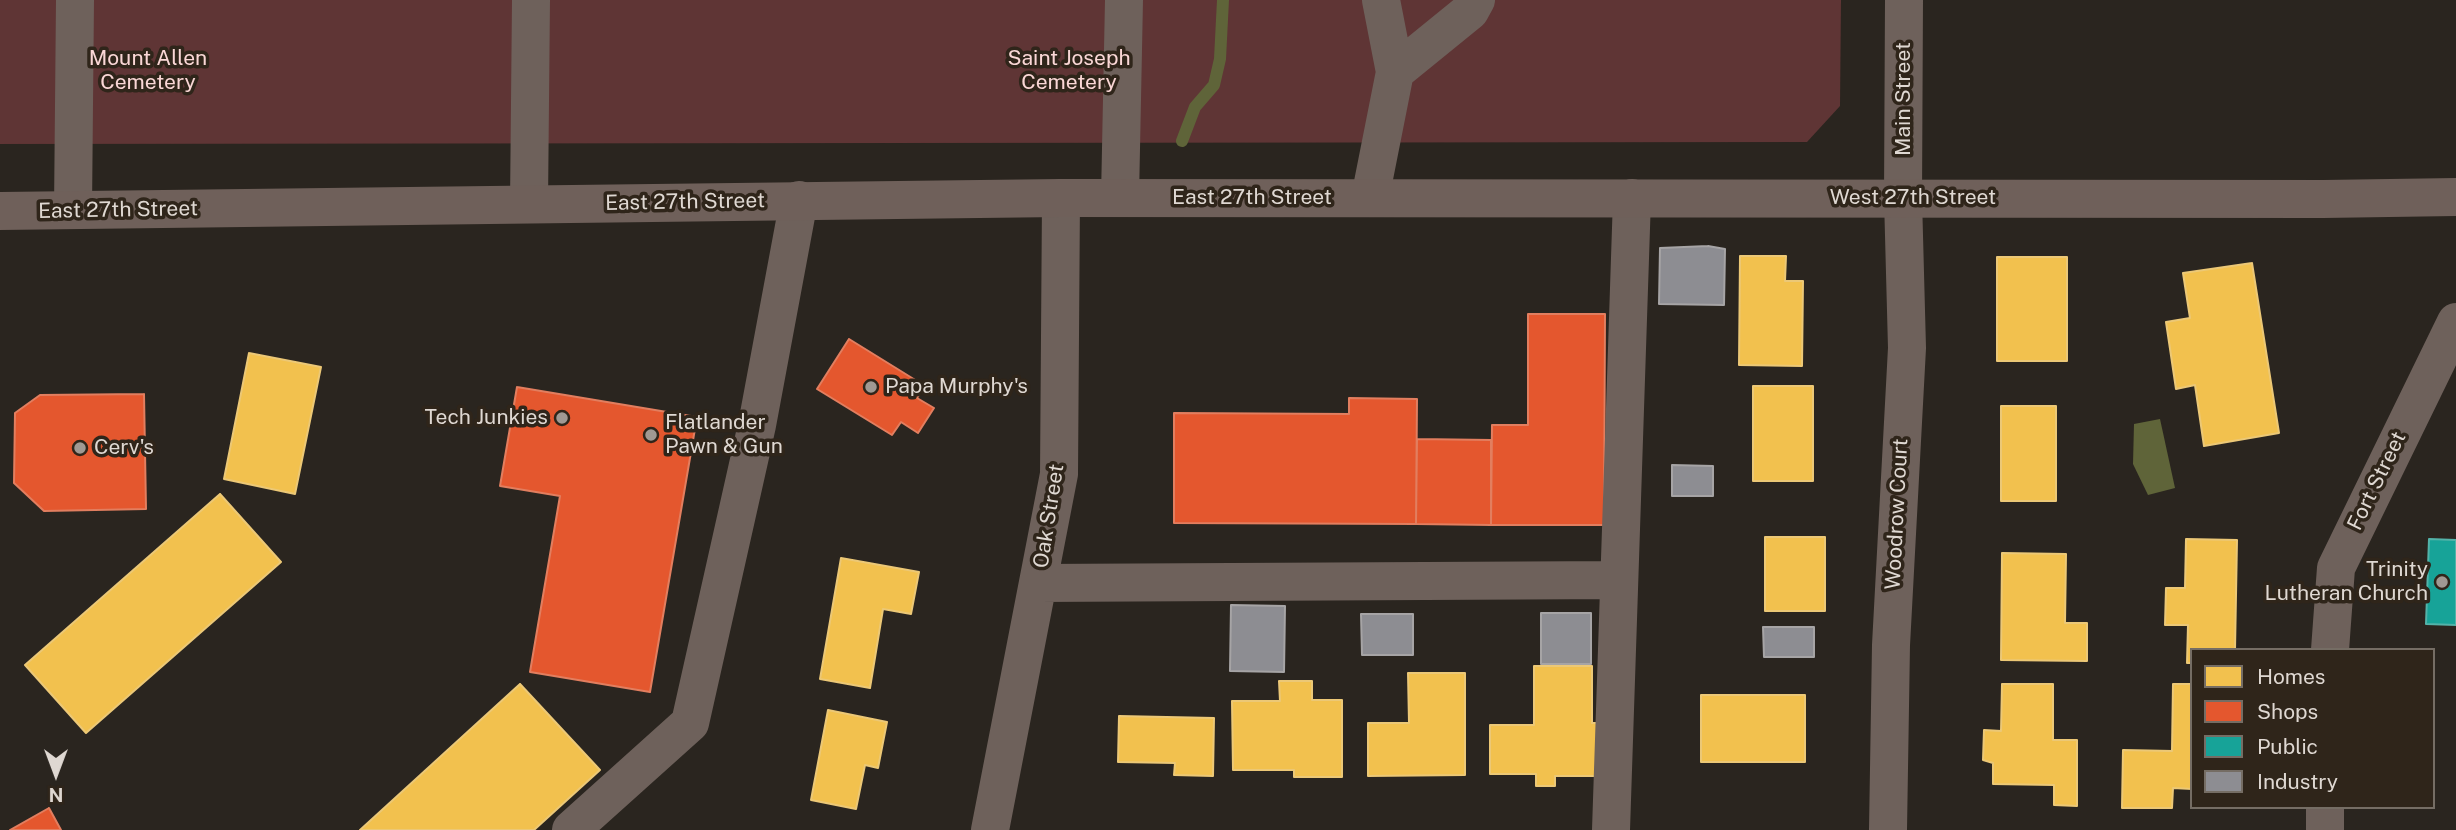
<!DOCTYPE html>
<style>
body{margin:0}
#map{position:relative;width:2456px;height:830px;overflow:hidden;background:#2a251f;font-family:"Public Sans",sans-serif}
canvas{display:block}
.legend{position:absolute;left:2190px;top:648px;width:245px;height:161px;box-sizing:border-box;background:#2f251a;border:2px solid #756d64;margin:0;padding:9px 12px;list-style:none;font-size:21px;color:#dfd8d2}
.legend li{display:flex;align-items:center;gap:14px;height:35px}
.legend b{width:35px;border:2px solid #756d64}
.north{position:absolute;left:21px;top:739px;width:70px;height:70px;-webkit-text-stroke:5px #2f251a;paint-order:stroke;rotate:180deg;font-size:19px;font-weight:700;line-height:28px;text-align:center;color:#dfd8d2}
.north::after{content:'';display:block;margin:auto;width:24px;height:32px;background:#dfd8d2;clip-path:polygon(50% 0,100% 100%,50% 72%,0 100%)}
</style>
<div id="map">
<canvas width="2456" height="830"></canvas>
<ul class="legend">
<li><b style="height:19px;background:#f2c14e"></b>Homes</li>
<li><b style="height:19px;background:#e4572e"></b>Shops</li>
<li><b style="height:19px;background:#17a398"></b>Public</li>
<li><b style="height:19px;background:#8d8d92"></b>Industry</li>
</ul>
<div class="north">N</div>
</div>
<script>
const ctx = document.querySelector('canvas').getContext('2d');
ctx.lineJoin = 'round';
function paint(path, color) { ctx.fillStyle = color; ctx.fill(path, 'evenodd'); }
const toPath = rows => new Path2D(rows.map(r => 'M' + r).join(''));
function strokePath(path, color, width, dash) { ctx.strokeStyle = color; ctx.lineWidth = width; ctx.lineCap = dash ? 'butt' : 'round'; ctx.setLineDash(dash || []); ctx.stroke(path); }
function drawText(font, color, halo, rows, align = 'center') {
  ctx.font = font + ' "Public Sans",sans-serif'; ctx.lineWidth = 7; ctx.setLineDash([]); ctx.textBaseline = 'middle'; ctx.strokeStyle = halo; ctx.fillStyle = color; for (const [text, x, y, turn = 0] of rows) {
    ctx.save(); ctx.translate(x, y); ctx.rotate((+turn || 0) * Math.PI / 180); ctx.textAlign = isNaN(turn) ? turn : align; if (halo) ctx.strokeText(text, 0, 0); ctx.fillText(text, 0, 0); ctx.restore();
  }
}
paint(toPath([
 [0,0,1841,0,1840,106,1807,142,0,144]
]), '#5f3535');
paint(toPath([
 [2160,419,2175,488,2148,495,2133,464,2134,424]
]), '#5f6439');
const homes = toPath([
 [1740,256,1786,256,1785,281,1803,281,1802,366,1739,365,1740,256],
 [1997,257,2067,257,2067,361,1997,361,1997,257],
 [2252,263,2279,433,2204,446,2195,385,2176,389,2166,322,2190,318,2183,273,2252,263],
 [249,353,321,367,295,494,224,479,249,353],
 [1753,386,1813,386,1813,481,1753,481,1753,386],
 [2001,406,2056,406,2056,501,2001,501,2001,406],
 [220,494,281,562,86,733,25,665,220,494],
 [1765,537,1825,537,1825,611,1765,611,1765,537],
 [2186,539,2237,540,2235,650,2192,650,2192,663,2187,663,2188,625,2165,625,2166,588,2185,588,2186,539],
 [2002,553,2066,554,2065,623,2087,623,2087,661,2001,660,2002,553],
 [841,558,919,572,911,614,883,609,870,688,820,679,841,558],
 [1534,666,1592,666,1592,723,1601,723,1601,776,1555,776,1555,786,1536,786,1536,774,1490,774,1490,725,1534,725,1534,666],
 [1408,673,1465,673,1465,775,1368,776,1368,723,1409,723,1408,673],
 [1279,681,1312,681,1312,700,1342,700,1342,777,1294,777,1294,770,1233,770,1232,701,1280,701,1279,681],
 [520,684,600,770,534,830,360,830,520,684],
 [2002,684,2053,684,2053,740,2077,740,2077,806,2054,805,2054,785,1993,784,1993,763,1983,760,1984,730,2001,731,2002,684],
 [2173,684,2192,684,2192,789,2173,788,2172,808,2122,808,2123,750,2172,751,2173,684],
 [1701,695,1805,695,1805,762,1701,762,1701,695],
 [828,710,887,722,878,768,865,765,856,809,811,800,828,710],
 [1119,716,1214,718,1213,776,1174,775,1175,763,1118,762,1119,716]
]);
paint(homes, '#f2c14e');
strokePath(homes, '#ecc876', 2);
const shops = toPath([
 [1528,314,1605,314,1604,525,1491,525,1492,425,1528,425,1528,314],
 [849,339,925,386,917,398,934,408,918,433,901,422,892,435,817,389,849,339],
 [517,387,697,417,650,692,530,672,560,496,500,486,517,387],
 [144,394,146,509,44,511,14,483,15,413,40,395,144,394],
 [1349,398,1417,399,1416,524,1174,523,1174,413,1349,414,1349,398],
 [1417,439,1491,440,1491,525,1416,524,1417,439],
 [49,808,61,830,10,830,49,808]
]);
paint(shops, '#e4572e');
strokePath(shops, '#e27e5f', 2);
const public = toPath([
 [2429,539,2456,540,2456,625,2426,624,2429,539]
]);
paint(public, '#17a398');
strokePath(public, '#53b3a9', 2);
const industry = toPath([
 [1708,246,1725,249,1724,305,1659,304,1660,248,1708,246],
 [1672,465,1713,466,1713,496,1672,496,1672,465],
 [1231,605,1285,606,1284,672,1230,671,1231,605],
 [1541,613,1591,613,1591,664,1541,664,1541,613],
 [1361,614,1413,614,1413,655,1362,655,1361,614],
 [1763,627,1814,627,1814,657,1764,657,1763,627]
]);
paint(industry, '#8d8d92');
strokePath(industry, '#a6a4a5', 2);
strokePath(toPath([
 [1182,141,1195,107,1214,85,1220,59,1223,0]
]), '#5f6439', 12);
strokePath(toPath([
 [1395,72,1470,11,1476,0],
 [1120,198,1124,0],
 [1370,198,1395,72,1381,0],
 [529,204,531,0],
 [73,210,75,0],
 [1038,583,1618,580],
 [2330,650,2336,568,2456,322],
 [571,830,690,723,757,425,799,200],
 [990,830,1059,474,1061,198],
 [1611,830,1632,198],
 [1888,830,1891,645,1907,348,1903,198,1904,0],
 [2325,830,2325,807]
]), '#6e615b', 38);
strokePath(toPath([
 [0,211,1061,198,2323,199,2456,197]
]), '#6f605a', 38);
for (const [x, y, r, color] of [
 [871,387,7,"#a09993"],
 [562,418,7,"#a09993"],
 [651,435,7,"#a09993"],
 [80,448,7,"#a09993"],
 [2442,582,7,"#a09993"]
]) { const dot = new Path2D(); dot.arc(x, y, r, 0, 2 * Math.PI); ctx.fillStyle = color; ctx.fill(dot); strokePath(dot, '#2f251a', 2.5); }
drawText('21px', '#fad7d6', '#2f251a', [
 ["Mount Allen",148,59],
 ["Cemetery",148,83],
 ["Saint Joseph",1069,59],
 ["Cemetery",1069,83]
]);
drawText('21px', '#dfd8d2', '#2f251a', [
 ["Main Street",1904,99,-90],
 ["East 27th Street",1252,198],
 ["West 27th Street",1913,198],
 ["East 27th Street",685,202,-1],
 ["East 27th Street",118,210,-1],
 ["Fort Street",2377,481,-64],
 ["Woodrow Court",1897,514,-87],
 ["Oak Street",1049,516,-81]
]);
drawText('21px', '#dfd8d2', '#2f251a', [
 ["Papa Murphy's",885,387],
 ["Tech Junkies",548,418,"right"],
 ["Flatlander",665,423],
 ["Pawn & Gun",665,447],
 ["Cerv's",94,448],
 ["Trinity",2428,570,"right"],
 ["Lutheran Church",2428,594,"right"]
], 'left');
</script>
